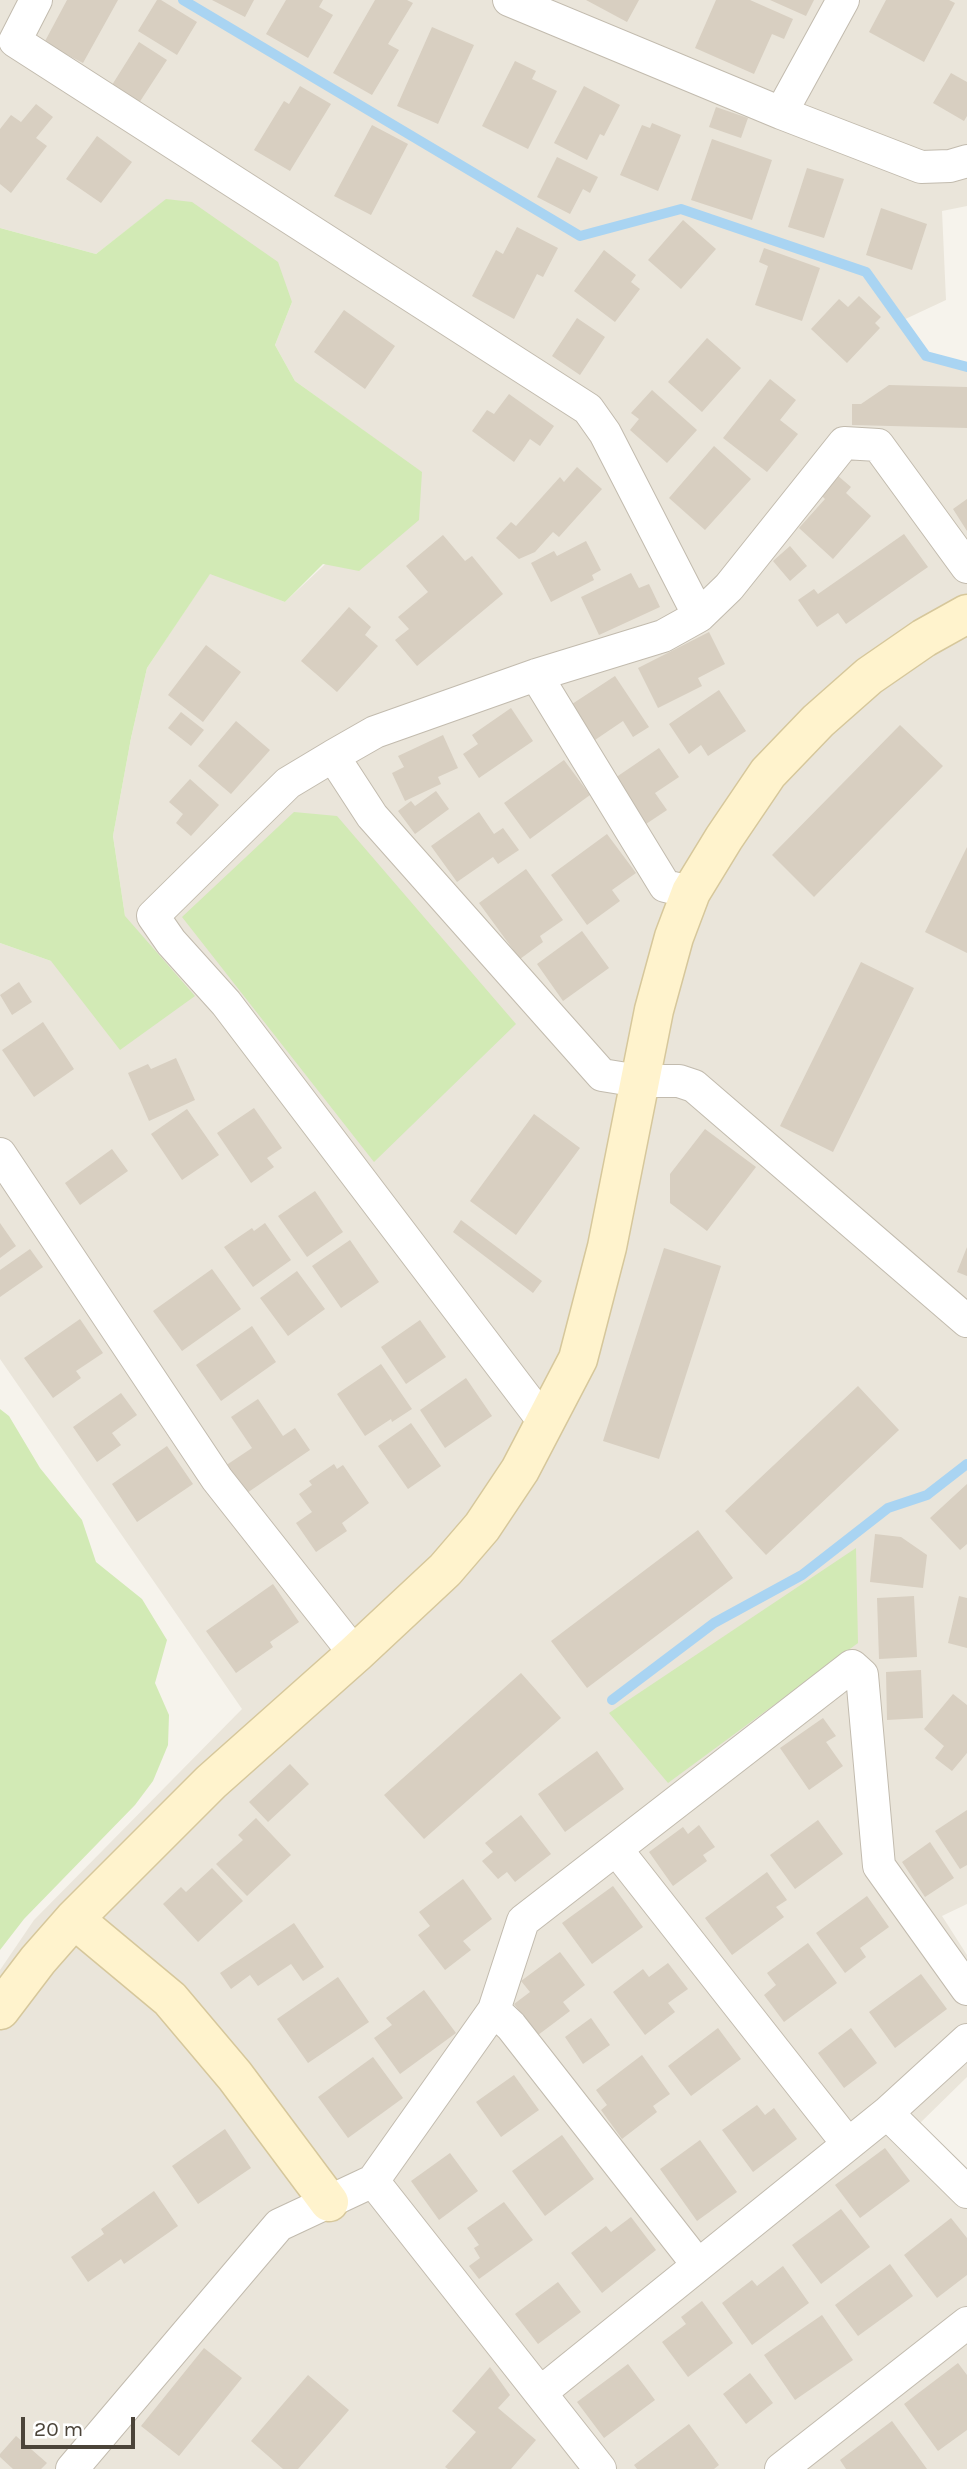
<!DOCTYPE html>
<style>
body{margin:0}
#map{position:relative;width:967px;height:2469px;overflow:hidden;background:#f6f3ec;font-family:Karla,sans-serif}
canvas{display:block}
.scale{position:absolute;left:21px;top:2417px;width:114px;height:32px;box-sizing:border-box;border:4px solid #4b4439;border-top:0;padding-left:9px;font-size:21px;line-height:24px;white-space:nowrap;color:#4b4439;-webkit-text-stroke:5px #fff;paint-order:stroke}
</style>
<div id="map">
<canvas width="967" height="2469"></canvas>
<div class="scale">20 m</div>
</div>
<script>
const ctx = document.querySelector('canvas').getContext('2d');
ctx.lineJoin = 'round';
function paint(path, color) { ctx.fillStyle = color; ctx.fill(path, 'evenodd'); }
const toPath = rows => new Path2D(rows.map(r => 'M' + r).join(''));
function strokePath(path, color, width, dash) { ctx.strokeStyle = color; ctx.lineWidth = width; ctx.lineCap = dash ? 'butt' : 'round'; ctx.setLineDash(dash || []); ctx.stroke(path); }
paint(toPath([
 [0,0,967,0,967,206,942,211,946,300,899,322,916,349,967,363,967,1904,942,1916,967,1955,967,2077,917,2126,967,2176,967,2469,0,2469,0,1970,34,1920,242,1709,0,1359,0,943,51,961,125,916,113,836,131,738,147,668,210,573,285,602,422,473,295,381,275,345,292,302,166,200,96,254,0,228]
]), '#eae5da');
paint(toPath([
 [166,199,192,202,278,262,292,302,275,345,295,381,422,472,419,520,359,571,323,564,285,602,210,574,147,668,131,738,113,836,125,916,195,996,120,1050,51,961,0,943,0,228,96,254],
 [294,812,337,816,516,1024,374,1162,182,917],
 [0,1409,9,1416,40,1468,82,1520,96,1562,142,1599,167,1640,155,1683,169,1715,168,1745,153,1781,135,1805,24,1919,0,1950],
 [856,1548,858,1643,668,1783,609,1713]
]), '#d2eab5');
strokePath(toPath([
 [183,0,580,236,681,209,866,272,926,356,967,367],
 [612,1700,714,1623,802,1575,888,1508,927,1495,967,1464]
]), '#a9d4f2', 10);
paint(toPath([
 [67,0,118,0,83,63,44,43],
 [157,0,161,0,197,22,177,55,138,31],
 [212,0,254,0,245,17],
 [286,0,323,0,319,7,333,15,308,58,266,34],
 [375,0,407,0,413,3,388,44,399,50,372,95,333,73],
 [586,0,639,0,627,22],
 [716,0,750,0,793,19,784,39,772,34,754,74,695,48],
 [770,0,814,0,806,16],
 [886,0,949,0,955,3,924,62,869,32],
 [432,27,474,45,438,124,397,106],
 [139,42,167,60,139,103,112,85],
 [515,61,536,71,532,79,557,91,528,149,482,126],
 [951,73,967,82,967,116,964,121,933,103],
 [300,86,331,104,290,171,254,150,284,101,289,104],
 [584,86,620,105,604,136,600,134,587,160,554,143],
 [36,104,53,117,36,138,47,146,11,193,0,184,0,129,11,115,21,122],
 [716,107,748,118,741,138,709,127],
 [652,123,681,135,658,191,620,175,642,125,650,128],
 [372,125,408,144,371,215,334,196],
 [97,136,132,162,101,203,66,179],
 [712,139,772,160,752,220,691,200],
 [557,157,598,177,590,193,583,189,570,214,537,197],
 [807,168,844,179,824,238,788,227],
 [881,208,927,224,912,270,866,255],
 [683,220,716,249,681,289,648,260],
 [517,227,558,248,543,277,537,274,514,319,472,296,496,250,503,254],
 [764,248,820,268,802,321,755,305,768,266,759,262],
 [604,250,636,275,631,282,640,289,615,322,574,291],
 [859,296,881,317,875,323,880,328,847,363,811,329,839,299,848,307],
 [344,310,395,346,365,389,314,352],
 [577,318,605,337,580,375,552,356],
 [707,338,741,368,702,412,668,382],
 [770,379,796,400,780,420,798,434,767,472,723,438],
 [889,385,967,387,967,428,852,425,852,404,861,404],
 [652,390,697,430,667,463,630,430,639,419,631,413],
 [509,394,554,426,540,446,530,439,514,462,472,431,487,410,494,414],
 [714,446,751,479,705,530,669,498],
 [577,467,602,489,559,537,553,532,535,552,519,559,496,538,511,522,516,526,560,477,564,482],
 [837,475,851,487,846,493,871,516,833,559,799,528,825,499,820,494],
 [967,499,967,531,953,509],
 [904,534,928,567,846,624,838,613,817,627,798,600,814,589,818,594],
 [443,535,465,561,472,556,503,594,417,666,395,640,409,629,398,617,428,592,406,566],
 [586,541,601,570,592,575,594,580,551,602,531,563,554,551,557,556],
 [790,546,807,566,790,581,773,561],
 [631,573,639,588,649,584,660,607,599,635,581,597],
 [349,607,371,627,365,635,378,646,337,692,301,661],
 [709,632,725,664,698,678,702,686,658,708,638,668],
 [206,645,241,672,203,722,168,695],
 [615,676,649,727,633,737,623,721,592,742,569,706],
 [719,690,746,731,708,756,701,745,689,754,669,724],
 [511,708,533,741,479,778,463,754,478,744,472,735],
 [181,712,204,730,191,746,168,728],
 [236,721,270,750,231,794,198,766],
 [900,725,943,766,814,897,772,855],
 [443,735,458,768,438,777,441,784,405,801,392,773,404,767,398,756],
 [659,748,679,777,655,793,667,810,646,824,615,778],
 [564,760,590,795,530,839,504,803],
 [190,779,219,805,191,836,176,823,183,814,169,802],
 [436,791,449,809,415,834,398,811,411,801,415,806],
 [479,812,494,834,503,828,519,850,498,864,493,857,457,882,431,846],
 [607,834,636,873,612,890,620,901,587,925,551,875],
 [967,847,967,953,925,932],
 [526,869,563,920,540,936,543,942,520,959,479,903],
 [582,931,609,968,563,1001,537,964],
 [861,962,914,988,833,1152,780,1126],
 [19,982,32,1002,12,1015,0,995],
 [43,1022,74,1069,34,1097,2,1050],
 [176,1058,195,1100,149,1121,128,1073,148,1064,151,1069],
 [254,1108,282,1148,267,1158,274,1167,251,1183,217,1133],
 [187,1109,219,1155,182,1180,151,1134],
 [534,1114,580,1148,516,1235,470,1201],
 [705,1129,756,1167,707,1231,670,1203,670,1174],
 [112,1149,128,1171,80,1205,65,1183],
 [315,1191,343,1232,307,1257,278,1216],
 [461,1220,542,1281,533,1293,453,1232],
 [0,1223,16,1246,0,1258],
 [265,1223,291,1260,253,1287,224,1247,252,1228,254,1231],
 [350,1240,379,1282,341,1308,312,1266],
 [967,1247,967,1276,957,1272],
 [664,1248,721,1266,659,1459,603,1441],
 [30,1249,43,1267,0,1297,0,1270],
 [212,1269,241,1309,182,1351,153,1311],
 [297,1271,325,1309,288,1336,260,1298],
 [80,1319,103,1353,76,1371,81,1378,53,1398,24,1358],
 [420,1320,446,1357,406,1384,381,1347],
 [252,1326,276,1362,221,1401,196,1365],
 [381,1364,412,1409,392,1422,391,1419,365,1436,337,1394],
 [466,1378,492,1416,445,1448,420,1410],
 [858,1386,899,1430,766,1555,725,1511],
 [121,1393,137,1415,112,1433,121,1445,97,1462,73,1427],
 [258,1399,283,1436,295,1428,310,1450,244,1495,225,1466,252,1448,231,1417],
 [411,1423,441,1466,408,1489,378,1446],
 [167,1446,193,1484,137,1522,112,1484],
 [334,1464,337,1469,343,1465,369,1503,342,1523,347,1531,316,1552,296,1523,312,1512,299,1494,312,1485,309,1481],
 [967,1484,967,1544,960,1550,930,1518],
 [698,1530,733,1578,587,1688,551,1641],
 [875,1534,901,1537,927,1555,923,1588,870,1582],
 [273,1584,299,1622,270,1642,273,1647,236,1673,206,1631],
 [914,1596,917,1657,879,1659,877,1598],
 [959,1596,967,1598,967,1648,948,1643],
 [921,1670,923,1718,887,1720,886,1672],
 [521,1673,561,1718,424,1839,384,1795],
 [953,1694,967,1705,967,1753,952,1771,935,1758,944,1746,924,1729],
 [823,1718,836,1736,826,1742,843,1766,809,1790,780,1748],
 [597,1751,624,1789,565,1832,538,1794],
 [290,1764,309,1784,268,1822,249,1802],
 [967,1810,967,1865,960,1869,935,1831],
 [521,1815,551,1854,515,1882,507,1872,498,1879,482,1861,493,1852,485,1843],
 [256,1818,291,1855,247,1896,216,1864,243,1840,238,1835],
 [818,1820,843,1854,795,1889,770,1855],
 [699,1825,715,1847,703,1855,707,1861,673,1886,649,1852,683,1827,688,1834],
 [930,1842,954,1878,925,1897,902,1862],
 [212,1868,243,1901,198,1942,163,1904,181,1887,186,1892],
 [767,1872,787,1900,776,1907,784,1917,732,1955,705,1918],
 [463,1879,492,1919,463,1941,471,1950,445,1970,418,1935,430,1926,419,1912],
 [613,1886,643,1927,592,1964,562,1923],
 [867,1896,889,1927,860,1948,866,1957,845,1973,816,1933],
 [294,1923,324,1967,303,1981,291,1964,258,1986,250,1975,231,1989,220,1973],
 [808,1943,837,1983,784,2022,764,1995,776,1985,767,1973],
 [560,1952,585,1985,563,2002,570,2011,538,2035,514,2004,530,1992,521,1981],
 [668,1963,688,1989,668,2003,675,2012,645,2035,613,1992,643,1969,649,1977],
 [921,1974,947,2009,895,2048,869,2012],
 [338,1977,369,2022,308,2063,277,2019],
 [424,1990,456,2033,400,2074,374,2038,392,2025,386,2018],
 [591,2018,610,2045,583,2064,565,2037],
 [718,2028,741,2059,691,2096,668,2066],
 [851,2028,877,2063,844,2088,818,2053],
 [642,2055,670,2094,653,2106,657,2112,622,2139,601,2110,607,2105,596,2090],
 [373,2057,403,2098,348,2138,318,2097],
 [514,2075,539,2110,501,2137,476,2102],
 [757,2105,765,2115,774,2108,797,2139,753,2172,722,2130],
 [225,2129,251,2168,198,2204,172,2166],
 [562,2135,594,2179,545,2216,512,2171],
 [700,2140,737,2192,697,2221,660,2169],
 [885,2148,910,2181,860,2218,835,2185],
 [450,2153,478,2191,439,2220,411,2181],
 [154,2191,178,2226,124,2264,121,2259,88,2282,71,2257,104,2234,101,2229],
 [504,2202,533,2240,479,2279,469,2266,480,2258,474,2248,479,2245,467,2228],
 [841,2209,870,2247,821,2284,792,2245],
 [631,2217,656,2250,602,2293,571,2253,606,2226,611,2232],
 [951,2218,967,2238,967,2275,937,2298,904,2255],
 [890,2264,913,2296,858,2336,835,2305],
 [783,2266,809,2303,752,2345,722,2303,752,2280,757,2286],
 [558,2282,581,2312,538,2344,515,2314],
 [702,2301,733,2343,688,2377,662,2342,686,2324,681,2317],
 [822,2315,853,2360,795,2400,764,2355],
 [204,2348,242,2378,179,2456,141,2426],
 [958,2363,967,2375,967,2430,938,2451,904,2404],
 [628,2364,655,2400,604,2438,577,2402],
 [490,2367,510,2395,498,2408,536,2440,511,2469,448,2469,445,2467,476,2432,452,2411],
 [750,2373,773,2403,746,2424,723,2394],
 [308,2375,349,2410,298,2469,283,2469,251,2441],
 [892,2421,927,2469,846,2469,840,2460],
 [689,2424,719,2465,714,2469,637,2469,634,2465],
 [16,2436,47,2463,41,2469,13,2469,0,2457,0,2454]
]), '#d8cfc1');
const street = toPath([
 [36,0,15,41,588,409,605,433,699,616,729,587,844,443,878,445,967,567],
 [509,0,781,113,921,167,950,166,967,161],
 [781,113,843,0],
 [536,675,665,886,691,892],
 [333,756,375,732,536,675,663,636,699,616],
 [0,1154,217,1479,355,1654],
 [545,1423,226,1003,171,942,153,916,288,783,333,756,372,816,602,1075,639,1081,679,1081,694,1086,967,1321],
 [616,1849,848,2144],
 [494,2010,511,2026,698,2265],
 [887,2113,967,2192],
 [373,2181,600,2469],
 [540,2393,887,2113,967,2040],
 [72,2469,279,2225,373,2181,494,2010,523,1921,852,1666,862,1675,879,1866,967,1989],
 [781,2469,967,2323]
]);
const secondary = toPath([
 [74,1919,170,1999,235,2076,329,2202],
 [0,2010,38,1960,74,1919,211,1782,355,1654,445,1570,482,1527,520,1470,578,1359,607,1247,654,1010,674,937,691,892,724,838,768,773,818,721,869,676,924,638,967,614]
]);
strokePath(street, '#c2bbae', 34);
strokePath(secondary, '#d6c79b', 41);
strokePath(street, '#fff', 32);
strokePath(secondary, '#fff3cd', 38);
</script>
